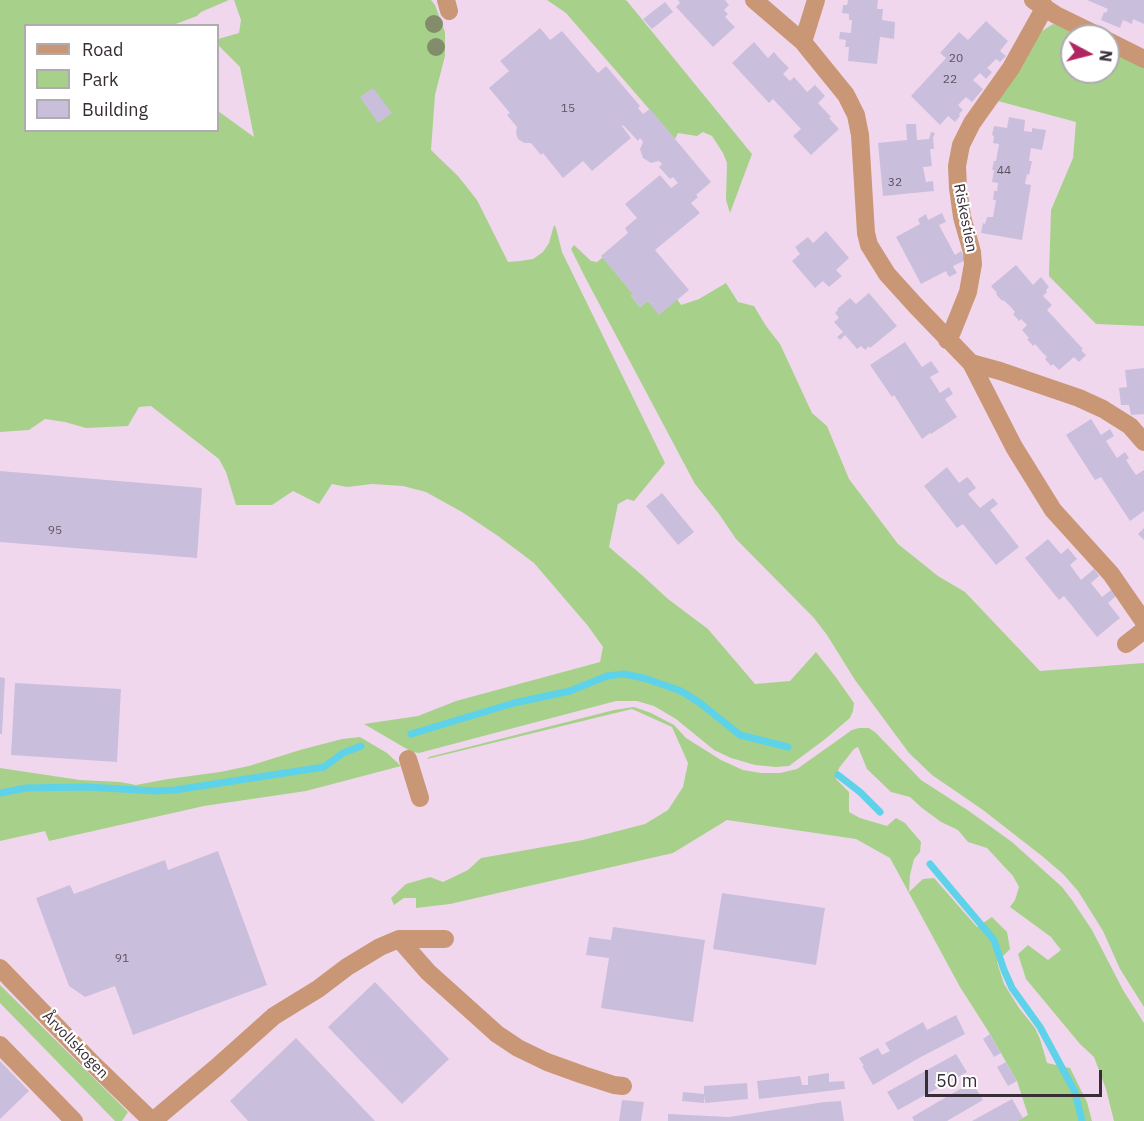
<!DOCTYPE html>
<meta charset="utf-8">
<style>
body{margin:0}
#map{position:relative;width:1144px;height:1121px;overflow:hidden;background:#f1d7ee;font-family:"IBM Plex Sans",sans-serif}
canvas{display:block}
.legend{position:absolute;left:24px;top:24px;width:195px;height:108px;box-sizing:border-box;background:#fff;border:2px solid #afabaf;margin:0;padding:8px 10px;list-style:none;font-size:18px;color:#372d36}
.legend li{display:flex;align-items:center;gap:12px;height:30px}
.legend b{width:30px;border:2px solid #afabaf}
.north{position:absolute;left:1060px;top:24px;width:60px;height:60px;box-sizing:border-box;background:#fff;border:2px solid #afabaf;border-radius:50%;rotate:97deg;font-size:16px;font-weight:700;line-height:24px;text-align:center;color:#372d36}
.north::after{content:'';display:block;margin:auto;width:21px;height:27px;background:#b12662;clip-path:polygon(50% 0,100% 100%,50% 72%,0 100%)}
.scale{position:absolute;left:925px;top:1070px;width:177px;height:27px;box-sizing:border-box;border:3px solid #372d36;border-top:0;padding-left:8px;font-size:18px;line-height:21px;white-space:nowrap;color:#372d36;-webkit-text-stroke:4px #fff;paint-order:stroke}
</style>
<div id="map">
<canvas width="1144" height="1121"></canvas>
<ul class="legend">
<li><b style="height:8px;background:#c99775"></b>Road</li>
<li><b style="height:16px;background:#a7d18a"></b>Park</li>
<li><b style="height:16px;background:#c9bfdd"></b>Building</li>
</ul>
<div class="north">N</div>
<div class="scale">50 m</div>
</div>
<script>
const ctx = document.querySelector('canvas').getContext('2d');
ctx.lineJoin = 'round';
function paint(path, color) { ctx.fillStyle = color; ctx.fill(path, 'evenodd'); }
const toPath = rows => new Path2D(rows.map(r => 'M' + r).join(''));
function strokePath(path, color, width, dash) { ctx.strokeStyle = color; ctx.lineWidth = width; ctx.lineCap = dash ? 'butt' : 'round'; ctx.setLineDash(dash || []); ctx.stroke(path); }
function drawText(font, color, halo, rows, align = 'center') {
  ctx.font = font + ' "IBM Plex Sans",sans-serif'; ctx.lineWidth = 4.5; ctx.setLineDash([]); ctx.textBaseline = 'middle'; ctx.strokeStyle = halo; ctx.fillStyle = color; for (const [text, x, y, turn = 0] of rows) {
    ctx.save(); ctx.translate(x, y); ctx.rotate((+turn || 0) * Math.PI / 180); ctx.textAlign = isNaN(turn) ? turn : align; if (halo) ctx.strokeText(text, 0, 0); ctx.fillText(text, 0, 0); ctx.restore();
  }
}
paint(toPath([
 [0,0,229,0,201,12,197,16,173,25,26,26,26,130,218,130,218,111,254,137,240,67,218,45,218,39,239,33,241,20,234,0,431,0,435,5,445,32,445,56,435,95,431,150,458,176,477,200,508,262,520,261,533,259,543,252,549,243,554,225,556,228,562,252,665,463,634,501,627,499,618,504,609,547,643,576,668,599,708,629,755,684,790,681,816,652,835,676,854,703,853,711,850,718,824,740,789,766,776,767,755,765,731,758,714,750,676,719,654,706,637,701,616,701,419,753,412,752,364,724,418,716,456,701,600,662,603,647,588,626,534,563,498,536,462,512,426,492,403,486,372,484,347,487,332,484,319,504,293,491,272,505,236,505,226,472,219,459,151,406,139,407,128,426,86,428,65,422,45,419,29,430,0,432],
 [547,0,625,0,627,1,752,154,730,213,726,200,727,163,723,153,712,136,703,132,697,136,678,133,675,139,566,13],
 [1053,24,1067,28,1084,36,1072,36,1072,72,1108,72,1108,48,1144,65,1144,326,1096,324,1049,276,1051,210,1073,158,1076,122,998,101,1042,31],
 [574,245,591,261,597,262,603,257,633,294,631,296,640,307,648,301,659,314,677,299,681,305,699,299,726,283,738,302,754,306,766,326,780,344,812,413,827,426,849,479,898,544,938,576,965,592,1040,671,1144,663,1144,1007,1120,969,1103,931,1078,891,1063,874,1042,856,983,810,932,775,909,753,855,680,827,635,814,618,736,539,719,514,695,484,586,279,571,249],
 [634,707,651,713,674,725,686,738,721,760,743,770,761,773,780,773,797,769,852,730,859,728,869,728,876,733,921,780,969,811,1012,842,1062,887,1072,900,1092,930,1123,990,1144,1023,1144,1121,1114,1121,1106,1089,1094,1057,1080,1044,1026,979,1018,954,1028,945,1048,960,1061,950,1051,937,1010,907,1015,900,1019,887,1013,876,987,848,968,842,958,830,941,822,922,808,910,797,891,792,867,769,858,747,854,749,839,768,836,779,849,792,849,812,860,818,887,826,896,818,905,823,921,842,920,852,914,859,910,875,909,892,923,879,934,878,977,927,992,917,1007,932,1010,949,997,962,1004,984,1019,1008,1035,1028,1040,1039,1047,1063,1070,1068,1087,1102,1092,1121,1017,1121,1028,1115,1017,1081,990,1034,960,987,890,858,856,839,727,820,673,853,450,904,416,908,416,898,404,898,394,905,391,898,406,884,430,877,443,882,468,870,481,858,583,840,645,824,668,810,683,787,688,763,672,727,632,709,427,759,429,757,614,710],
 [360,737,387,753,401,766,306,791,204,806,49,841,45,831,0,841,0,768,80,780,120,782,136,785,168,779,220,772,249,766,300,750,342,739],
 [0,985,128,1112,122,1121,115,1121,0,1003]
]), '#a7d18a');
strokePath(toPath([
 [411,734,514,703,570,691,607,676,624,674,644,678,681,691,700,703,740,735,788,747],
 [838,775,860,792,880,812],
 [0,793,26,788,87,787,155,791,175,790,324,767,343,753,361,746],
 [930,864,994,940,1004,970,1012,988,1040,1027,1075,1092,1082,1121]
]), '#5dd2e9', 7);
paint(toPath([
 [678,0,725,0,729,5,724,10,728,14,725,17,735,27,713,47,676,7,680,3],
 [848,0,878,0,877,9,883,9,882,20,895,22,894,39,880,37,877,64,848,61,849,47,845,47,846,40,839,39,840,32,851,33,852,20,849,20,849,14,842,13,843,5,847,5],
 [1087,0,1144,0,1144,24,1133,19,1132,24,1123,20,1120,28,1101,20,1104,12,1106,13,1108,9],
 [665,2,673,12,652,29,643,19],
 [986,21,1008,41,1000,51,1006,56,1000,62,996,59,987,68,992,72,986,79,980,73,973,80,983,89,972,102,966,97,958,105,963,110,959,114,960,116,955,122,948,116,940,125,911,96,946,58,940,53,959,32,968,40],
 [540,28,550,40,562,31,598,73,606,66,640,106,638,108,643,114,650,109,711,182,696,195,698,197,691,203,700,213,655,250,689,290,659,315,648,301,640,307,631,296,633,294,601,256,628,233,625,228,637,218,625,204,660,175,671,188,678,183,673,177,670,179,659,167,662,164,659,161,651,163,643,158,640,149,643,142,640,138,638,141,623,125,622,126,631,138,592,171,583,161,563,178,543,153,541,155,531,143,524,143,518,139,516,133,517,127,507,115,510,113,489,88,509,71,500,61],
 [754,42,768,58,774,52,779,58,789,68,783,74,790,81,794,77,807,92,815,85,825,96,818,103,831,117,829,118,839,129,811,155,793,136,801,129,773,99,769,103,732,63],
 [373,88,392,113,378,123,360,97],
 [1009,117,1025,120,1024,131,1032,132,1032,128,1046,130,1042,150,1031,148,1029,161,1032,161,1029,175,1027,174,1025,184,1031,185,1022,240,981,233,983,223,985,224,987,217,993,217,996,200,993,200,994,191,997,191,998,183,992,182,994,170,992,170,994,161,996,161,999,144,993,143,994,136,992,135,994,126,1007,128],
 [906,124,916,124,917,140,929,139,931,132,935,133,933,138,934,149,930,149,932,166,923,167,926,182,933,181,934,191,883,196,878,143,907,140],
 [942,213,946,222,939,225,955,255,961,251,966,260,953,266,957,273,949,277,946,271,921,284,896,237,920,224,918,219,926,214,928,220],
 [826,231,849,258,836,270,842,276,829,287,823,281,815,288,792,261,800,254,795,247,808,237,813,243],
 [1016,265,1033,285,1041,277,1049,287,1046,290,1047,292,1043,296,1052,305,1047,310,1083,349,1081,350,1086,355,1079,362,1074,357,1059,370,1053,364,1051,366,1045,359,1047,357,1041,351,1035,344,1033,346,1027,339,1029,338,1022,330,1027,325,1021,319,1019,321,1013,314,1015,312,1010,306,1003,300,1002,301,996,294,997,293,991,286],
 [869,293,897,326,870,348,869,346,865,350,861,346,857,349,845,335,840,340,837,337,843,332,834,322,839,318,835,313,838,310,837,309,850,298,856,304],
 [905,342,922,367,931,361,939,372,930,377,940,393,949,387,953,394,945,399,957,417,931,434,930,433,922,439,894,395,892,397,870,365],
 [1144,368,1144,414,1131,415,1129,405,1121,405,1119,388,1127,387,1125,370],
 [1091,419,1101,435,1110,429,1114,436,1106,441,1117,458,1125,452,1129,458,1126,460,1136,475,1144,470,1144,511,1130,521,1101,477,1095,480,1066,435],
 [947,467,959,483,967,477,971,481,976,488,968,494,980,508,993,498,998,504,990,510,1019,547,996,565,963,524,957,528,924,486],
 [0,471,202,488,197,558,0,542],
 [662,493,694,532,678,545,646,506],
 [1144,528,1144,540,1138,534],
 [1048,539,1061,554,1068,548,1077,559,1070,565,1081,580,1094,569,1099,576,1091,583,1102,597,1111,590,1116,596,1108,603,1120,618,1097,637,1064,596,1059,600,1025,558],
 [0,677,5,678,2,734,0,734],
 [15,683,121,689,117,762,11,755],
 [218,851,267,985,133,1035,115,986,85,997,69,986,36,898,70,885,74,894,165,860,168,870],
 [722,893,825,908,816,965,713,949],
 [613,927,705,940,693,1022,601,1008,609,958,586,955,589,937,611,940],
 [375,982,449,1059,402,1104,328,1027],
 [956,1015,965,1034,919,1058,873,1085,862,1066,864,1066,859,1058,878,1048,882,1055,890,1051,885,1043,923,1022,927,1030],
 [990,1034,1001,1053,994,1057,983,1039],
 [296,1038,375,1121,248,1121,230,1101],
 [956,1054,967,1072,898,1110,887,1092],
 [0,1061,29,1091,0,1119],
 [1006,1062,1017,1081,1008,1086,997,1067],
 [829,1073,829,1082,844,1081,845,1089,759,1099,757,1081,800,1076,802,1085,808,1085,808,1076],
 [972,1082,983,1100,947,1121,914,1121,912,1117],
 [747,1083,748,1099,705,1103,704,1094,704,1103,682,1101,683,1092,704,1094,704,1086],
 [1012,1099,1023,1118,1017,1121,972,1121],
 [622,1100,644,1102,641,1121,619,1121],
 [841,1101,844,1121,668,1121,668,1114,729,1117,824,1102]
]), '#c9bfdd');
strokePath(toPath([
 [446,0,449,11],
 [754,0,803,42,846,95,856,115,860,135,866,233,869,245,887,274,916,306,971,363,1014,447,1053,510,1111,574,1144,622],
 [1033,0,1056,15,1099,36],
 [1108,41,1144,59],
 [803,42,816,0],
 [947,340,952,332,968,292,973,264,972,252,962,217,958,188,957,166,961,145,972,123,1011,68,1045,7],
 [971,363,1000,371,1079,398,1103,409,1130,426,1144,442],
 [1126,644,1144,630],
 [408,759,420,798],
 [399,939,428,972,497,1034,518,1048,547,1062,583,1075,614,1085,623,1086],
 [0,968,92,1063,152,1121],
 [0,1045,74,1121],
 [153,1121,217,1067,274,1016,318,989,347,967,380,947,399,939,445,939]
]), '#c99775', 18);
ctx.fillStyle = '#848d6b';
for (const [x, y] of [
 [434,24],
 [436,47]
]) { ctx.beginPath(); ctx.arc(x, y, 9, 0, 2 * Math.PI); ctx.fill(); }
drawText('12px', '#5c5260', null, [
 ["20",956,59],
 ["22",950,80],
 ["15",568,109],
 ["44",1004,171],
 ["32",895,183],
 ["95",55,531],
 ["91",122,959]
]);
drawText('15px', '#372d36', '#fff', [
 ["Riskestien",965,218,79],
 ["Årvollskogen",75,1045,46]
]);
</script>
